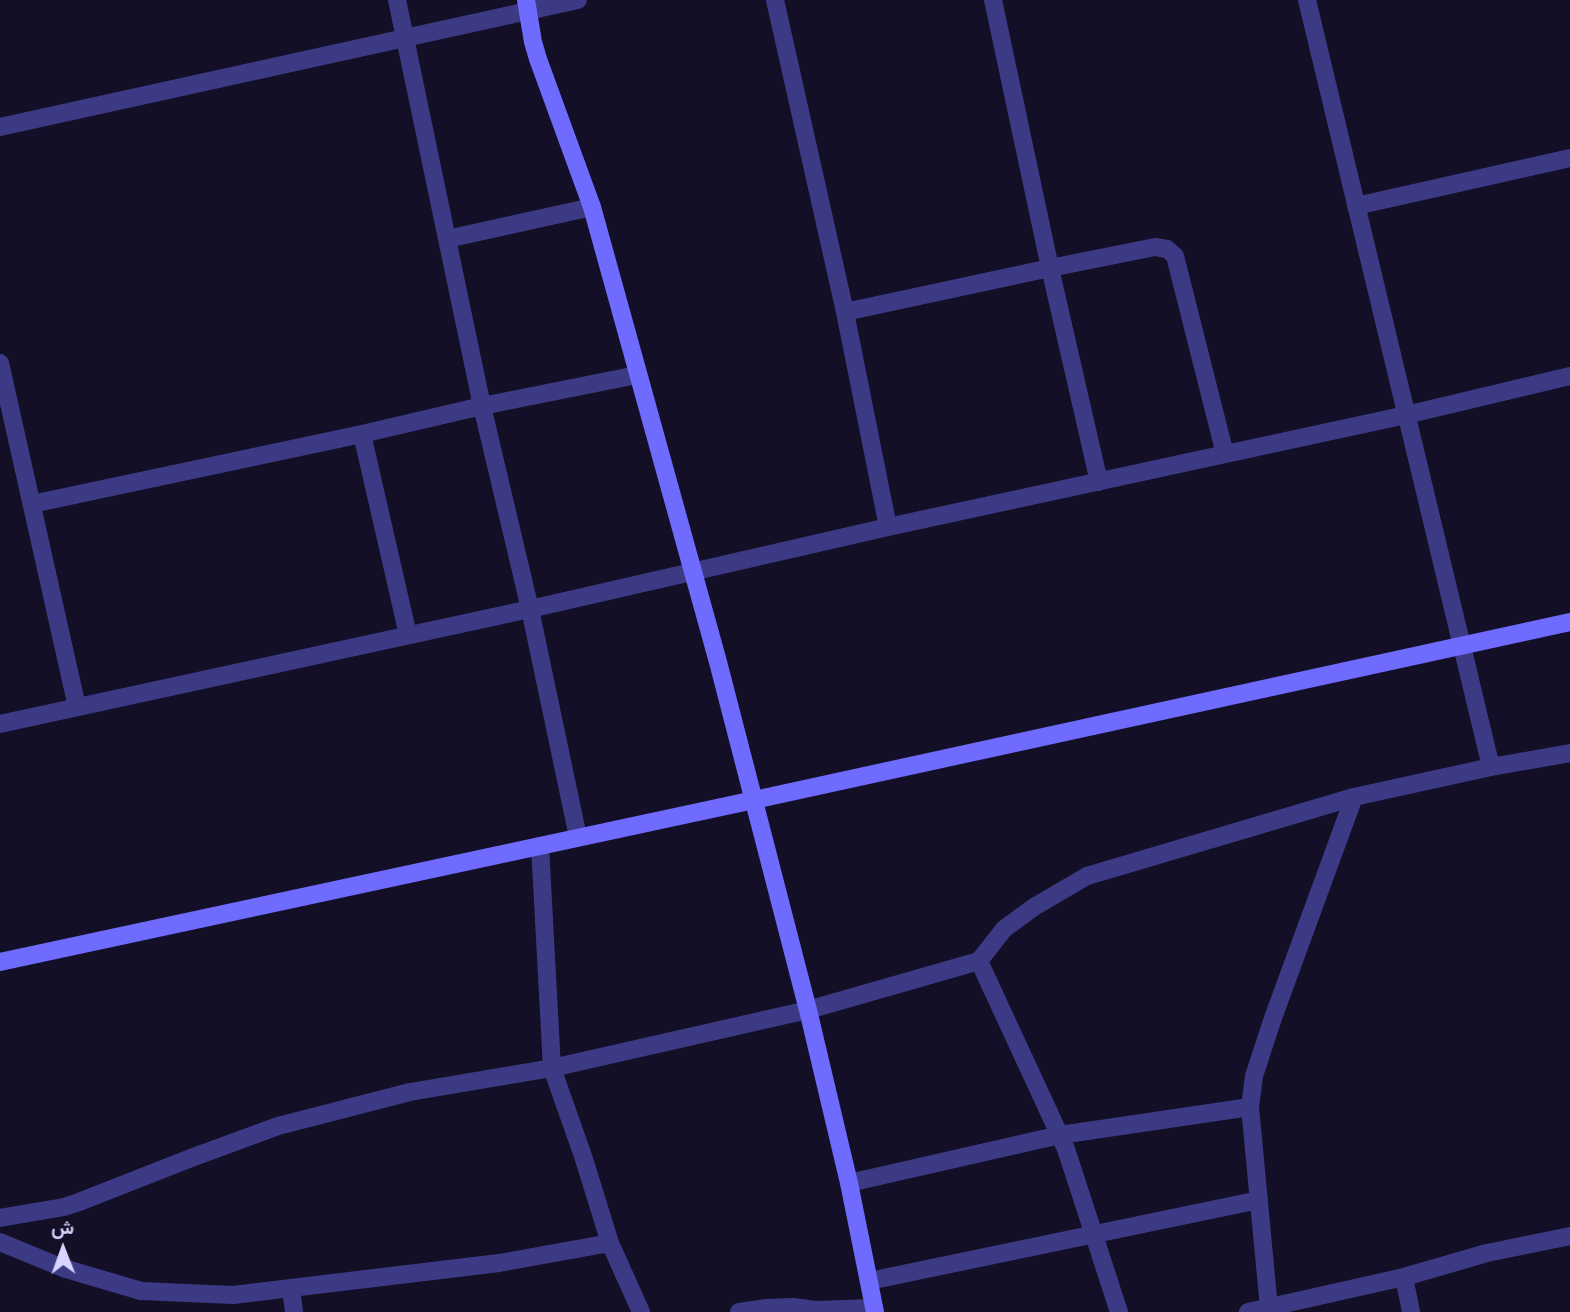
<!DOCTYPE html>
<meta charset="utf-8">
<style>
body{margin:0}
#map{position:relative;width:1570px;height:1312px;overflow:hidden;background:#130f26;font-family:Poppins,Vazirmatn,sans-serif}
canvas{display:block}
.north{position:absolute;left:28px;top:1214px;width:70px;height:70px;-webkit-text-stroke:5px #130f26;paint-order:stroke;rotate:359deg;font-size:19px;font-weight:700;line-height:28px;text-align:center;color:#d9d4ff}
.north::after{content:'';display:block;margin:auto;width:24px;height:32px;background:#d9d4ff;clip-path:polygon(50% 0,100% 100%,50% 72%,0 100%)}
</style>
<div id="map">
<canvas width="1570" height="1312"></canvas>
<div class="north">ش</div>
</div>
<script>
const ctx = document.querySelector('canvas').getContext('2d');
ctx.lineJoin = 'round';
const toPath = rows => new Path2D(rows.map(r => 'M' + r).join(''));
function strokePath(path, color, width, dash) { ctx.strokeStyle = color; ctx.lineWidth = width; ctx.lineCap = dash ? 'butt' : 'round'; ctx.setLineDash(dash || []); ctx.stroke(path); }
strokePath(toPath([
 [397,0,482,406,530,609,578,837],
 [775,0,845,312,888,527],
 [993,0,1050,268,1099,482],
 [1307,0,1491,767],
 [0,127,578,0],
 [1356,206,1570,158],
 [447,239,592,207],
 [845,312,1050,268,1155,247,1167,249,1175,256,1225,454],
 [0,363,77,707],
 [362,434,408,635],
 [32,504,362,434,482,406,637,375],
 [0,724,530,609,888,527,1406,415,1570,376],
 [540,846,552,1068,583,1156,610,1243,641,1312],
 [979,961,1066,1149,1119,1312],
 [849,1183,1060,1135,1250,1107],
 [0,1218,64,1207,79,1202,191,1158,278,1126,410,1092,552,1068,808,1010,979,961,1004,929,1034,907,1087,876,1354,797,1491,767,1570,753],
 [0,1242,63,1268,141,1291,233,1295,499,1263,610,1243],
 [1404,1277,1411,1312],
 [869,1281,1259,1200],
 [291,1289,294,1312],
 [1269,1308,1250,1107,1254,1076,1273,1018,1354,797],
 [739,1312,767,1308,793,1307,816,1310,874,1308],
 [1248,1312,1404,1277,1487,1253,1570,1236]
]), '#3d3a85', 18);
strokePath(toPath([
 [526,0,533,42,538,59,592,207,718,662,808,1010,849,1183,875,1312],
 [0,962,754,800,1570,622]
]), '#6f6bff', 18);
</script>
